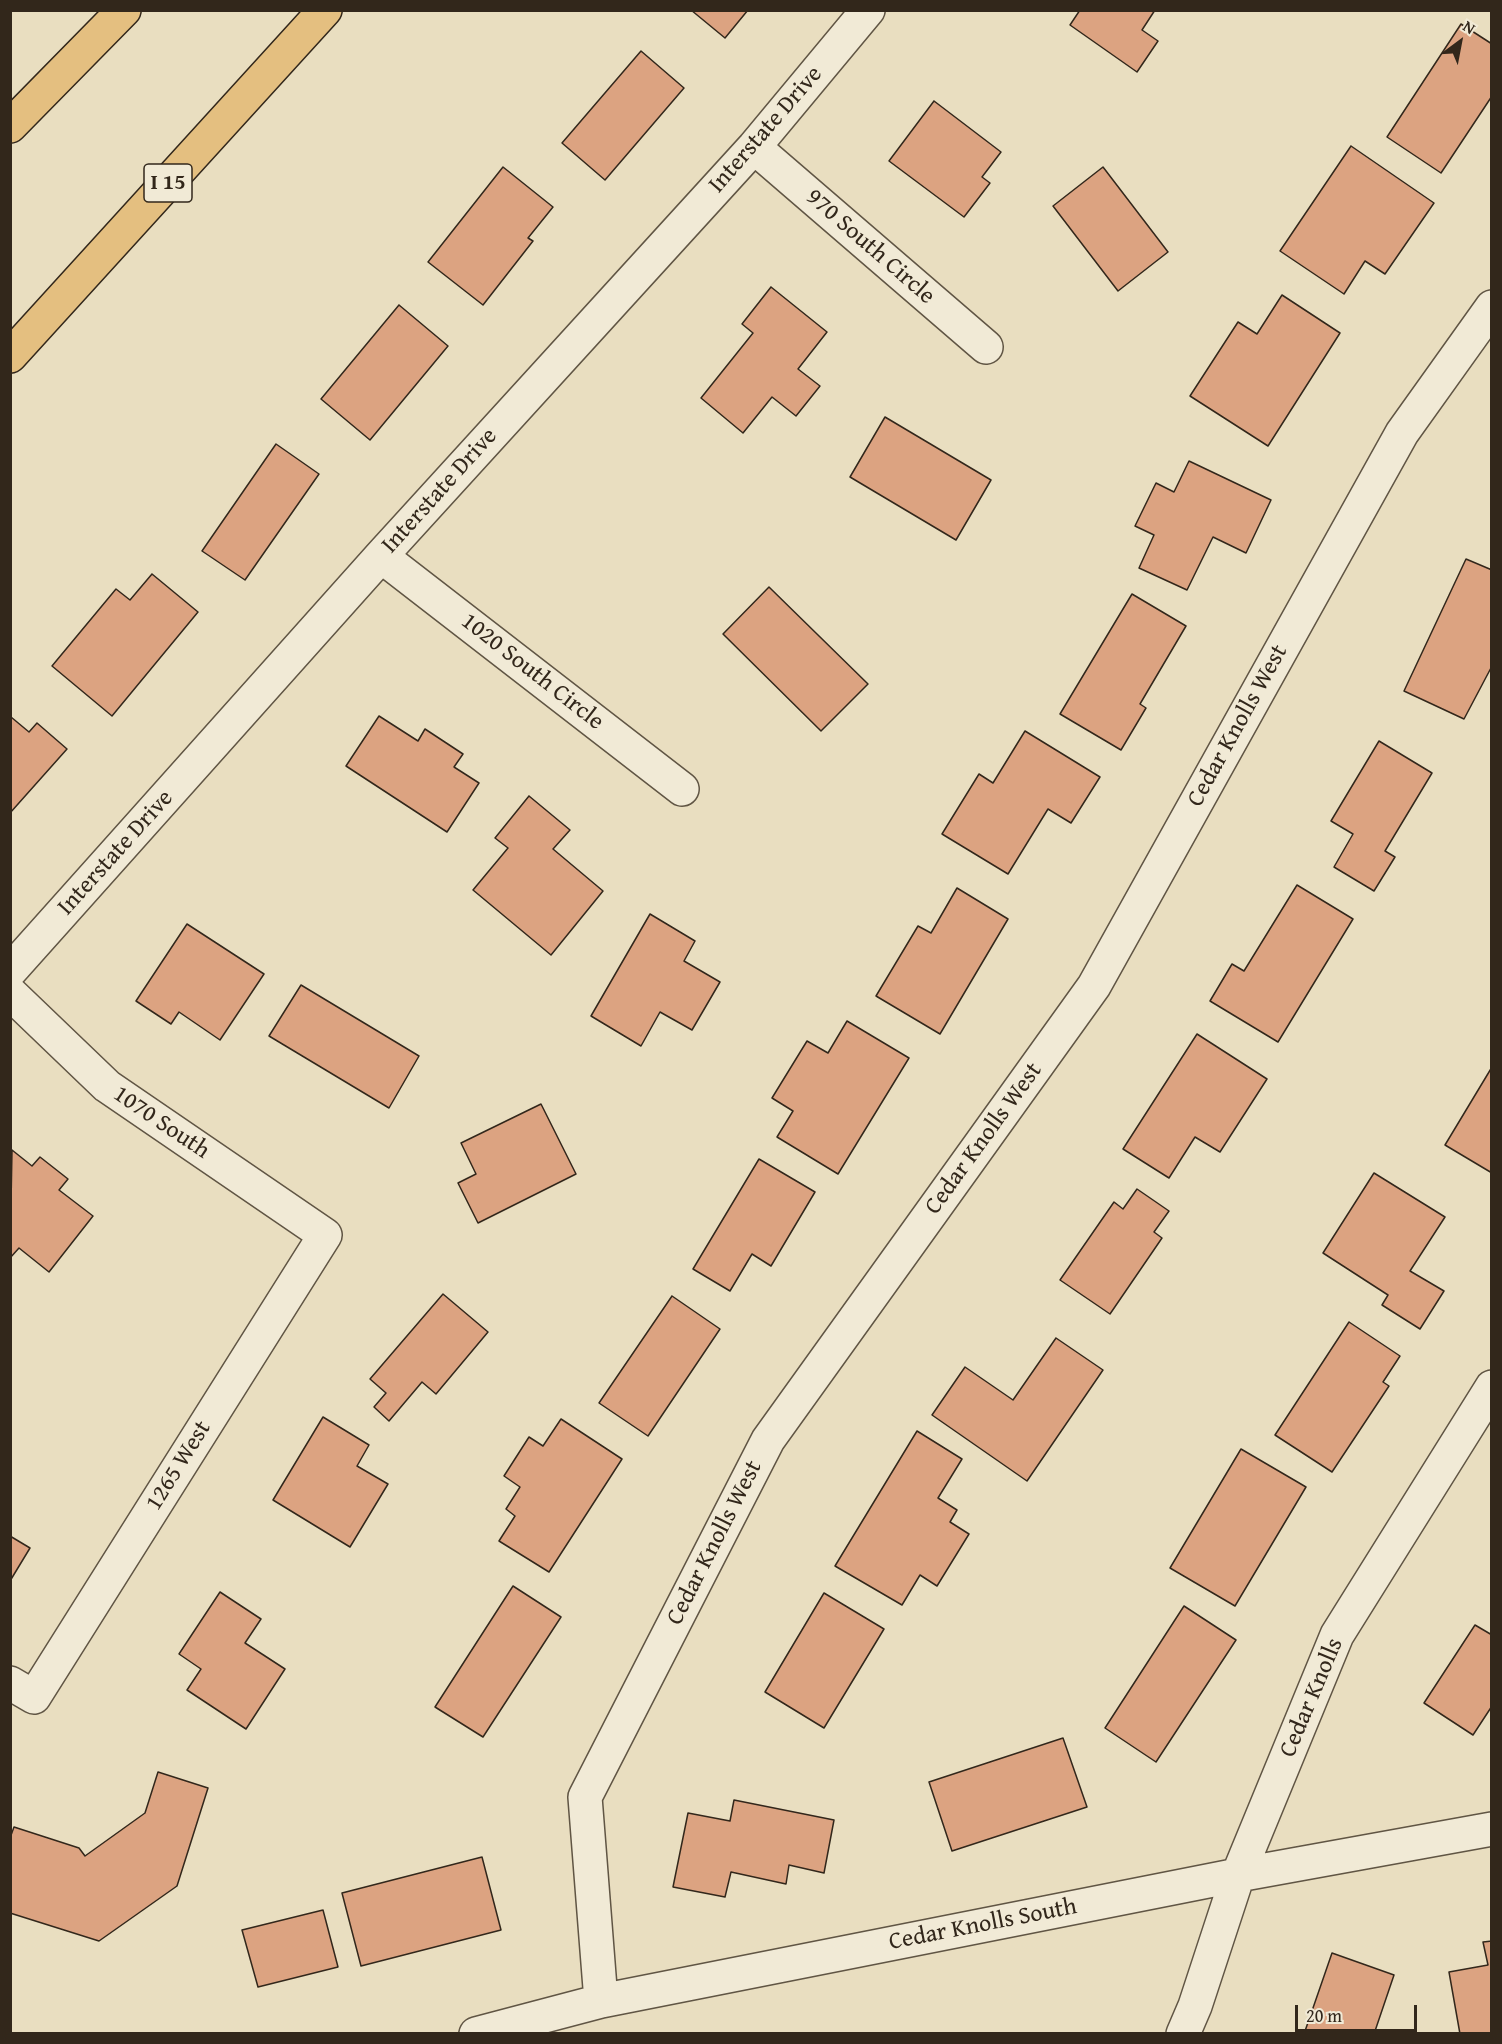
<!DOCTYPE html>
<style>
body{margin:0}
#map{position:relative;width:1502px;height:2044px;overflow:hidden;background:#e9dec0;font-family:"Gentium Book Plus",serif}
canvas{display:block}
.frame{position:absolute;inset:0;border:12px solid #32271b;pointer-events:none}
.north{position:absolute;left:1430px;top:12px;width:60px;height:60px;-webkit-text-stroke:4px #f1ead6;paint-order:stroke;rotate:32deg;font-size:16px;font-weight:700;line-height:24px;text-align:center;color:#32271b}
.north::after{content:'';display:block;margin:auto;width:21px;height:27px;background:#32271b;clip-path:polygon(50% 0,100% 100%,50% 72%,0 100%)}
.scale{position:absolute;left:1295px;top:2005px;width:122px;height:27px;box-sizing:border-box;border:3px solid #32271b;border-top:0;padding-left:8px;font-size:18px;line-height:21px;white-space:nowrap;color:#32271b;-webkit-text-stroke:4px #f1ead6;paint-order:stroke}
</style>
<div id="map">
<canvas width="1502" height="2044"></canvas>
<div class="frame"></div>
<div class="north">N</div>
<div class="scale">20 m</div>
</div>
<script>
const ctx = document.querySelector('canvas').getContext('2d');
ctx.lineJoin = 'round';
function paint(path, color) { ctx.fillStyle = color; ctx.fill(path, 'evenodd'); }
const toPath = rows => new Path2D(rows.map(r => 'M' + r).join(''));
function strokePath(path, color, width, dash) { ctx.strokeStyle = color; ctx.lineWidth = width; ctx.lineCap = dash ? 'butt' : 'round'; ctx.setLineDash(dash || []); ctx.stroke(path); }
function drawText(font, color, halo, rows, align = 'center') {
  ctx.font = font + ' "Gentium Book Plus",serif'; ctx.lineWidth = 5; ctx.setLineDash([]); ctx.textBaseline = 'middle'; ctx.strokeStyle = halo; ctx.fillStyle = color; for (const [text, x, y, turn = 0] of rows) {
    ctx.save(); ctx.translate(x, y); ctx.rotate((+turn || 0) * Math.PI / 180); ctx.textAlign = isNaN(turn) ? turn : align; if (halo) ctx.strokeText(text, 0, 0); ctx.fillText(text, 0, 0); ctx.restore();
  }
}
const building = toPath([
 [691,10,748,10,725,38,691,10],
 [1080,10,1155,10,1142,30,1158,41,1137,72,1070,25,1080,10],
 [1461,24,1492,44,1492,96,1441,173,1387,137,1461,24],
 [641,51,684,88,605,180,562,143,641,51],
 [934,101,1001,152,982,177,990,183,964,217,889,161,934,101],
 [1351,146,1434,203,1385,274,1365,261,1344,294,1280,251,1351,146],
 [503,167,553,207,528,238,533,241,483,305,428,262,503,167],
 [1103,167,1168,252,1118,291,1053,206,1103,167],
 [771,287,827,332,798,369,820,386,796,416,772,397,743,433,701,398,753,333,742,324,771,287],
 [1282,295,1340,333,1268,446,1190,396,1238,322,1257,334,1282,295],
 [399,305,448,346,370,440,321,399,399,305],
 [885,417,991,480,956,540,850,477,885,417],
 [276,444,319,474,245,580,202,551,276,444],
 [1189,461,1271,500,1246,553,1213,537,1187,590,1139,568,1154,535,1135,526,1156,483,1174,492,1189,461],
 [1466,559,1492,570,1492,666,1464,719,1404,691,1466,559],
 [152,574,198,612,112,716,52,666,116,589,130,600,152,574],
 [769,587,868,684,821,731,723,634,769,587],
 [1132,594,1186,626,1140,704,1146,708,1121,750,1060,714,1132,594],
 [379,716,418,741,425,729,463,754,454,767,479,783,447,832,346,766,379,716],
 [11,717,29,732,37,723,67,749,10,813,11,717],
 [1025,731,1100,777,1071,823,1048,809,1008,874,942,834,979,774,993,783,1025,731],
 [1379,741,1432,773,1385,851,1395,857,1374,891,1334,867,1353,834,1331,821,1379,741],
 [529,796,570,830,553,849,603,891,551,955,473,890,508,848,495,838,529,796],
 [1297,885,1353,919,1278,1042,1210,1001,1232,964,1244,971,1297,885],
 [957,888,1008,919,940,1034,876,996,918,926,931,933,957,888],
 [650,914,695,941,684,961,720,982,692,1030,660,1012,641,1046,591,1016,650,914],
 [187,924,264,974,220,1040,179,1012,171,1024,136,1001,187,924],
 [301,985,419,1056,389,1108,269,1036,301,985],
 [847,1021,909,1058,838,1174,777,1137,793,1111,772,1098,807,1041,828,1053,847,1021],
 [1197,1034,1267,1079,1220,1152,1195,1137,1169,1178,1123,1149,1197,1034],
 [1492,1067,1492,1173,1445,1145,1492,1067],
 [541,1104,576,1174,478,1223,458,1183,476,1174,461,1143,541,1104],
 [12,1150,32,1166,40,1157,68,1179,59,1190,93,1216,49,1272,19,1248,10,1258,12,1150],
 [759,1159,815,1192,771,1266,752,1254,730,1291,693,1269,759,1159],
 [1374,1173,1445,1217,1410,1271,1444,1291,1420,1329,1382,1305,1388,1295,1323,1253,1374,1173],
 [1137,1189,1169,1211,1154,1232,1162,1238,1110,1314,1060,1280,1114,1202,1123,1209,1137,1189],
 [443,1294,488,1332,436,1394,422,1382,389,1421,374,1407,386,1393,370,1379,443,1294],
 [672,1296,720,1329,648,1436,599,1403,672,1296],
 [1349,1322,1400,1356,1383,1382,1389,1386,1332,1472,1275,1435,1349,1322],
 [1056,1338,1103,1370,1027,1481,932,1415,965,1367,1013,1400,1056,1338],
 [323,1417,369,1445,357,1466,388,1484,350,1547,273,1500,323,1417],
 [561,1419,622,1459,549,1572,499,1541,515,1516,506,1509,520,1487,504,1476,529,1437,543,1446,561,1419],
 [917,1431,962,1459,938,1498,957,1510,950,1522,969,1534,937,1586,920,1575,902,1605,835,1566,917,1431],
 [1241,1449,1306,1487,1235,1606,1170,1568,1241,1449],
 [10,1536,30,1548,10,1581,10,1536],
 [513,1586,561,1617,483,1737,435,1707,513,1586],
 [220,1592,261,1619,245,1643,285,1669,246,1729,187,1690,201,1669,179,1654,220,1592],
 [824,1593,884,1629,824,1728,765,1692,824,1593],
 [1184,1606,1236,1640,1156,1762,1105,1728,1184,1606],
 [1475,1625,1492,1635,1492,1706,1473,1735,1424,1703,1475,1625],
 [1063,1738,1087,1807,952,1851,929,1782,1063,1738],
 [158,1772,208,1788,177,1886,99,1941,10,1913,10,1838,14,1827,79,1848,85,1856,145,1813,158,1772],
 [734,1800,834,1820,824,1873,789,1865,786,1884,731,1872,725,1897,673,1887,688,1813,730,1821,734,1800],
 [482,1857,501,1930,361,1966,342,1893,482,1857],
 [323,1910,338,1967,258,1987,242,1930,323,1910],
 [1492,1941,1492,2034,1460,2034,1449,1972,1488,1965,1483,1942,1492,1941],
 [1332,1953,1394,1975,1374,2034,1304,2034,1332,1953]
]);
paint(building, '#dca381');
strokePath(building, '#32271b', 1.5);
const minor = toPath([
 [754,147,986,347],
 [381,556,682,789],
 [10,971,381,556,754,147,868,10],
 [10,993,107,1086,325,1235,34,1697,10,1683],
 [601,2001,585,1797,768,1440,1094,986,1402,433,1492,307],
 [476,2034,601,2001,1238,1875,1492,1829],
 [1183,2034,1195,2006,1238,1875,1337,1635,1492,1387]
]);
const highway = toPath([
 [10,126,124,10],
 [10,356,325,10]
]);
strokePath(minor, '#605544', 36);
strokePath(highway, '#32271b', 36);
strokePath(minor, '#f1ead6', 33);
strokePath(highway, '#e4bf80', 33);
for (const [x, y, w] of [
 [168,183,48]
]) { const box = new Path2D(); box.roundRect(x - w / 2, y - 19, w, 38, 4.5); ctx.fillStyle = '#f1ead6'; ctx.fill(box); strokePath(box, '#32271b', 1.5); }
drawText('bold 22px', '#32271b', null, [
 ["I 15",168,183]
]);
drawText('24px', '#32271b', '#f1ead6', [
 ["Interstate Drive",766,130,-49],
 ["970 South Circle",870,247,41],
 ["Interstate Drive",440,491,-48],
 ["1020 South Circle",532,672,38],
 ["Cedar Knolls West",1238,726,-61],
 ["Interstate Drive",116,853,-48],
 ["1070 South",161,1123,34],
 ["Cedar Knolls West",984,1139,-54],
 ["1265 West",179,1466,-58],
 ["Cedar Knolls West",715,1543,-63],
 ["Cedar Knolls",1312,1698,-67],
 ["Cedar Knolls South",983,1925,-11]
]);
</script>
